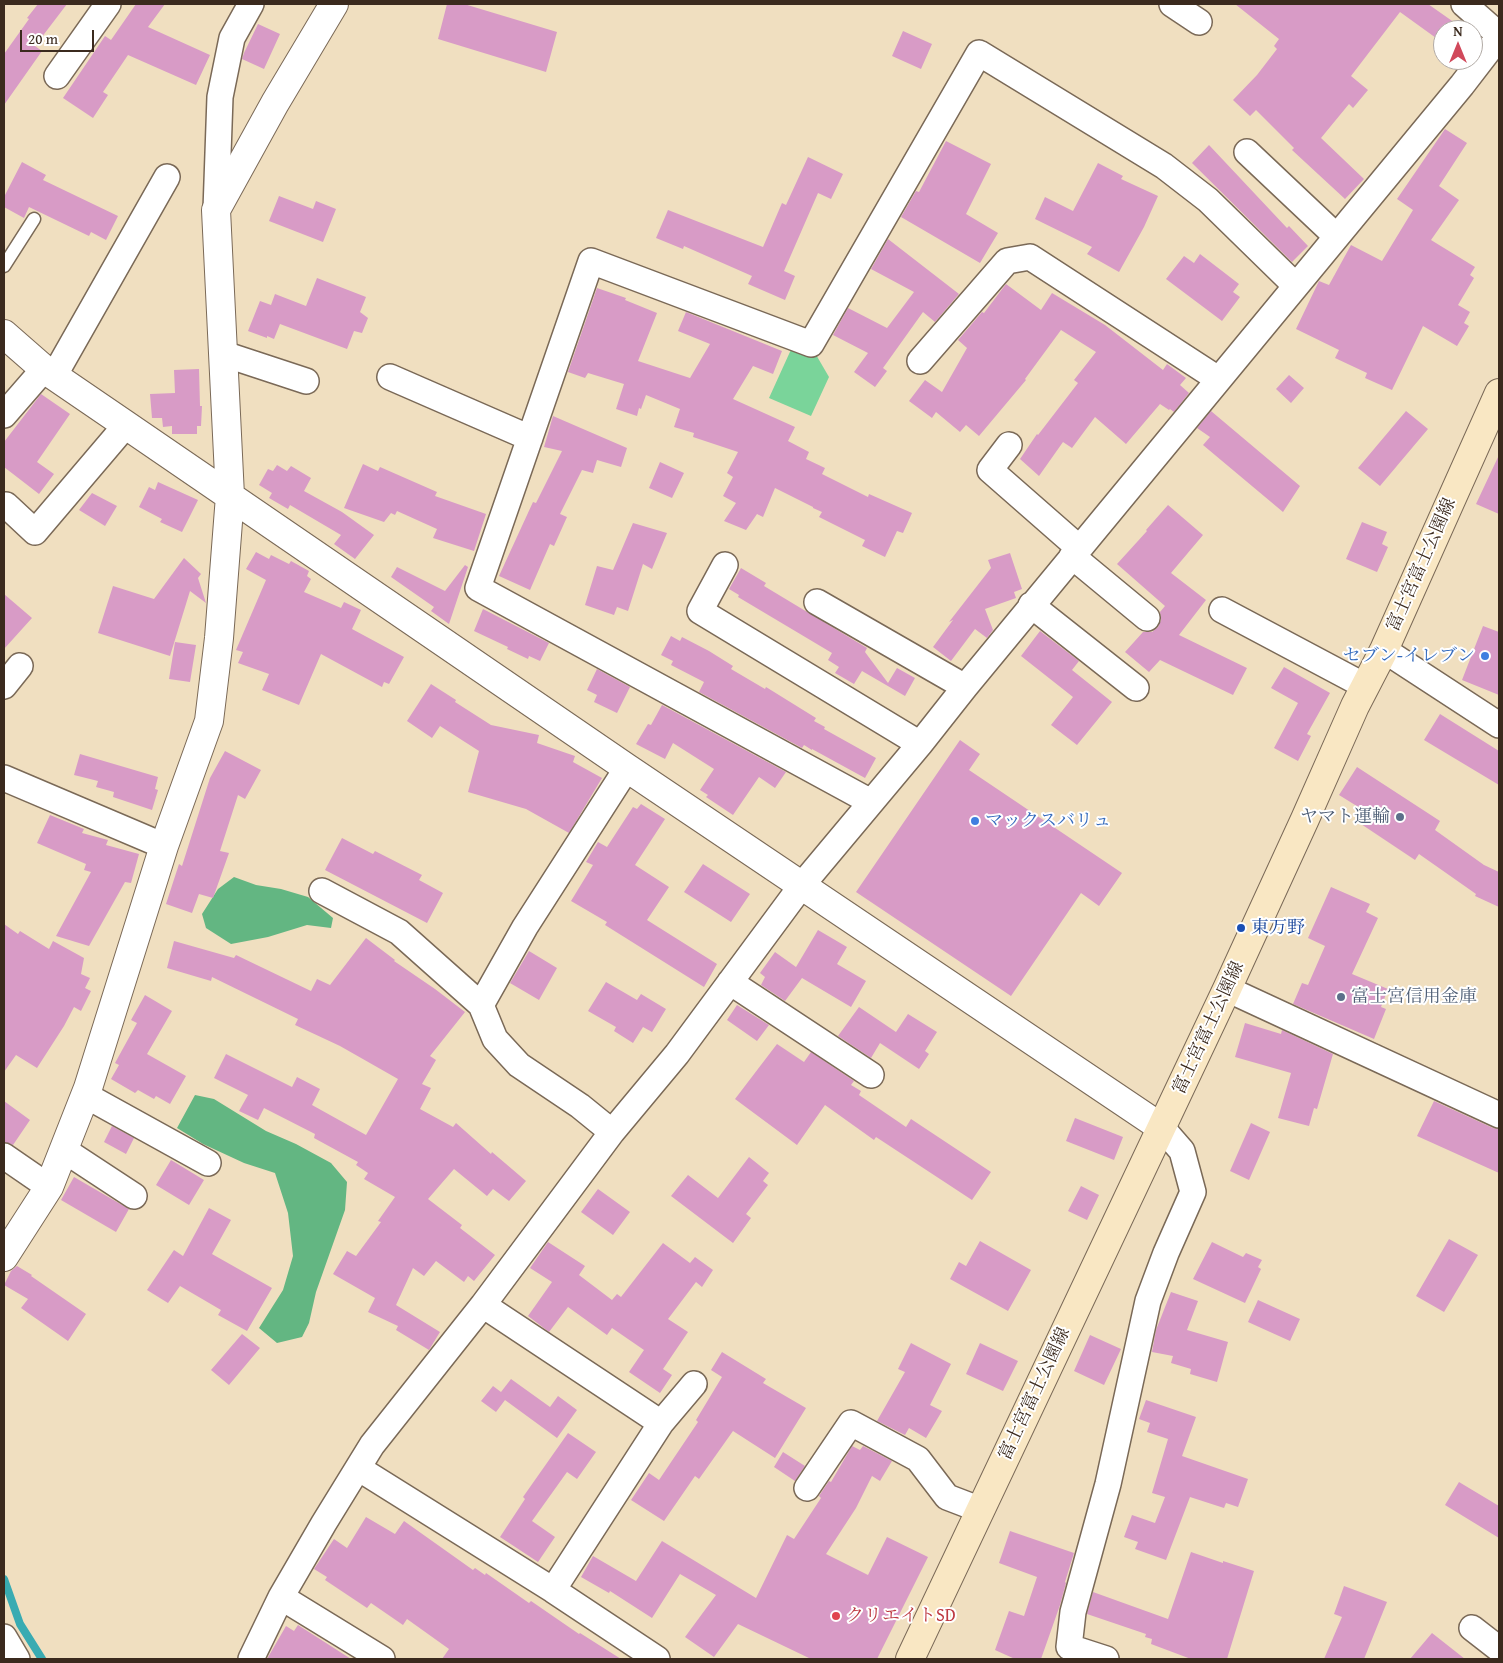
<!DOCTYPE html>
<meta charset="utf-8">
<style>
body{margin:0}
#map{position:relative;width:1503px;height:1663px;overflow:hidden;background:#f0dfc0;font-family:"Gentium Book Plus",serif}
canvas{display:block}
.frame{position:absolute;inset:0;border:5px solid #3b2a1e;pointer-events:none}
.north{position:absolute;left:1433px;top:20px;width:50px;height:50px;box-sizing:border-box;background:#fff;border:1px solid #b1aaa5;border-radius:50%;rotate:0deg;font-size:14px;font-weight:700;line-height:20px;text-align:center;color:#3b2a1e}
.north::after{content:'';display:block;margin:auto;width:18px;height:22px;background:#d1495b;clip-path:polygon(50% 0,100% 100%,50% 72%,0 100%)}
.scale{position:absolute;left:20px;top:30px;width:74px;height:22px;box-sizing:border-box;border:2px solid #3b2a1e;border-top:0;padding-left:6px;font-size:15px;line-height:18px;white-space:nowrap;color:#3b2a1e;-webkit-text-stroke:4px #fff;paint-order:stroke}
</style>
<div id="map">
<canvas width="1503" height="1663"></canvas>
<div class="frame"></div>
<div class="north">N</div>
<div class="scale">20 m</div>
</div>
<script>
const ctx = document.querySelector('canvas').getContext('2d');
ctx.lineJoin = 'round';
function paint(path, color) { ctx.fillStyle = color; ctx.fill(path, 'evenodd'); }
const toPath = rows => new Path2D(rows.map(r => 'M' + r).join(''));
function strokePath(path, color, width, dash) { ctx.strokeStyle = color; ctx.lineWidth = width; ctx.lineCap = dash ? 'butt' : 'round'; ctx.setLineDash(dash || []); ctx.stroke(path); }
function drawText(font, color, halo, rows, align = 'center') {
  ctx.font = font + ' "Gentium Book Plus","Noto Serif JP",serif'; ctx.lineWidth = 4; ctx.setLineDash([]); ctx.textBaseline = 'middle'; ctx.strokeStyle = halo; ctx.fillStyle = color; for (const [text, x, y, turn = 0] of rows) {
    ctx.save(); ctx.translate(x, y); ctx.rotate((+turn || 0) * Math.PI / 180); ctx.textAlign = isNaN(turn) ? turn : align; if (halo) ctx.strokeText(text, 0, 0); ctx.fillText(text, 0, 0); ctx.restore();
  }
}
paint(toPath([
 [794,343,815,353,829,377,811,416,769,398]
]), '#7ad49a');
paint(toPath([
 [234,877,256,885,281,889,308,897,333,918,331,928,307,925,268,937,231,944,206,928,202,914,218,889],
 [195,1095,214,1099,266,1131,296,1144,331,1163,347,1182,345,1210,316,1292,309,1323,302,1337,277,1343,259,1328,283,1290,293,1256,288,1213,275,1173,244,1163,203,1144,177,1128]
]), '#63b682');
strokePath(toPath([
 [4,1579,20,1624,42,1659]
]), '#39abb2', 8);
paint(toPath([
 [38,4,67,4,35,46,42,51,4,105,4,54,29,19,27,18],
 [136,4,165,4,148,27,210,55,196,85,128,55,103,92,108,95,93,118,63,98,105,36,111,40],
 [447,4,464,4,557,32,546,72,438,39],
 [1235,4,1428,4,1465,30,1443,30,1443,43,1400,12,1351,76,1368,90,1353,108,1349,104,1321,138,1364,179,1345,199,1292,150,1294,148,1256,110,1250,116,1233,100,1257,75,1277,49,1274,46,1279,39],
 [258,24,280,34,264,69,242,59,244,53],
 [903,31,932,44,921,69,892,56],
 [1445,129,1467,143,1439,186,1459,200,1431,240,1475,267,1470,275,1474,278,1458,305,1470,312,1464,323,1469,326,1457,346,1423,326,1392,390,1365,378,1367,373,1335,358,1339,350,1296,329,1319,281,1329,285,1351,245,1382,261,1413,210,1397,199],
 [946,141,991,164,966,214,998,233,980,263,901,217,916,191,919,192],
 [1209,145,1287,228,1289,226,1308,246,1292,262,1192,163],
 [808,157,843,174,831,199,818,193,784,271,795,276,785,300,748,284,752,276,684,246,683,249,656,238,668,210,763,247,782,203,786,205],
 [22,162,46,175,43,180,118,216,106,240,91,232,89,236,29,207,24,218,4,207,4,197],
 [1098,163,1123,176,1121,179,1158,196,1144,227,1119,272,1087,254,1092,247,1035,219,1045,197,1073,211],
 [279,196,313,209,316,201,336,209,323,242,269,221],
 [888,239,959,294,935,322,923,312,883,368,887,371,875,387,854,372,868,353,833,335,848,308,887,328,914,292,871,269],
 [1200,254,1239,284,1233,292,1240,297,1222,321,1166,279,1184,256,1194,263],
 [317,278,366,297,360,312,368,318,362,333,354,331,347,349,280,324,274,339,267,336,267,338,248,331,260,301,271,305,275,294,306,306],
 [1006,284,1041,310,1052,293,1105,325,1163,370,1167,364,1186,378,1180,385,1189,393,1174,412,1170,409,1169,410,1160,404,1126,444,1095,417,1072,448,1063,442,1039,476,1020,459,1037,434,1038,435,1078,383,1074,380,1096,352,1061,330,1025,379,1026,380,979,436,966,425,960,432,936,412,932,418,909,401,925,380,942,392,967,348,958,340,982,312,984,313],
 [597,288,626,298,625,300,657,313,638,361,690,378,710,344,678,331,686,312,782,351,773,374,753,366,733,399,795,427,788,441,809,452,806,459,825,468,822,474,868,497,869,494,912,513,903,533,897,531,885,557,862,546,865,540,819,517,822,512,813,508,813,507,775,488,763,517,757,514,746,530,724,521,736,503,723,496,733,477,727,473,738,452,693,437,694,433,674,427,680,409,646,395,641,409,639,408,637,416,616,409,624,384,588,373,585,378,568,372],
 [199,369,200,406,202,406,201,426,197,426,197,434,172,434,172,426,163,427,162,418,152,418,150,394,175,393,174,370],
 [1289,375,1304,388,1291,403,1276,389],
 [41,394,70,414,37,462,54,474,39,494,4,467,4,442],
 [1211,411,1300,486,1283,512,1203,445,1210,437,1197,428],
 [1406,411,1428,429,1380,486,1358,468],
 [553,416,627,448,621,467,597,460,593,473,582,470,560,514,567,517,554,546,550,544,530,590,499,576,533,502,536,503,562,451,544,447],
 [1499,455,1499,514,1476,504],
 [660,462,684,473,672,498,649,488],
 [363,464,378,471,380,467,437,492,435,496,486,514,474,551,433,538,437,529,397,511,395,515,391,513,384,522,344,508],
 [277,465,287,471,291,466,311,478,304,491,342,512,374,535,355,559,334,544,341,535,290,505,288,509,269,498,272,493,259,485,268,469,273,471],
 [158,482,198,500,182,532,160,522,162,519,139,507,149,487,155,490],
 [92,493,117,506,105,526,79,510],
 [1168,505,1203,535,1171,573,1206,600,1179,635,1247,668,1233,695,1160,660,1149,672,1125,652,1143,632,1152,632,1158,627,1161,620,1160,612,1165,606,1117,564,1147,531,1146,530],
 [1362,522,1387,532,1382,544,1388,547,1377,572,1346,559],
 [633,523,667,533,652,569,643,564,628,611,617,607,614,615,585,605,597,566,613,570],
 [256,552,269,559,271,555,289,564,291,561,309,571,307,576,311,579,304,592,341,608,344,602,361,610,352,629,404,657,389,684,384,682,382,687,321,654,299,705,262,690,269,674,238,663,243,652,236,650,266,580,246,569],
 [1010,553,1022,589,1014,592,1016,598,985,609,993,630,987,638,975,629,951,661,933,647,953,620,949,622,991,568,988,560],
 [184,558,201,574,198,578,206,603,190,591,170,656,98,633,113,586,154,599],
 [465,565,468,567,449,624,431,611,434,607,391,577,397,567,445,591],
 [741,568,766,583,764,586,867,648,865,652,888,683,897,668,915,678,905,696,862,671,854,684,835,673,839,667,828,660,832,653,738,597,739,595,729,589],
 [4,594,32,618,4,649],
 [483,609,549,643,540,661,529,656,528,659,507,649,508,647,474,631],
 [1483,626,1499,632,1499,695,1462,680],
 [1040,631,1079,661,1072,670,1112,702,1077,745,1051,725,1073,697,1021,656],
 [671,636,680,641,682,637,709,651,733,666,731,669,765,689,766,687,816,718,814,721,825,727,824,729,876,758,865,778,812,749,812,750,804,745,802,748,699,692,704,682,671,665,673,661,661,655],
 [175,642,196,645,190,682,169,679],
 [1284,667,1330,693,1307,734,1311,736,1298,761,1274,748,1298,703,1271,688],
 [597,669,630,687,617,713,594,702,597,695,587,690],
 [431,684,456,700,455,702,491,725,539,735,537,743,575,756,573,762,602,778,569,833,526,809,468,792,479,751,440,726,432,738,407,721],
 [662,705,786,772,775,788,759,777,733,815,706,797,708,795,700,790,714,769,673,743,665,759,636,744,648,724,651,725],
 [1440,714,1499,751,1499,785,1424,740],
 [960,740,980,754,969,770,1122,873,1099,906,1081,893,1011,996,856,892],
 [225,751,261,770,245,799,238,795,220,851,229,853,213,898,199,894,192,913,166,904,179,864,182,866,210,778],
 [80,754,158,777,155,789,158,790,152,810,113,797,114,792,96,787,98,781,74,775],
 [1357,767,1440,821,1435,830,1484,865,1499,872,1499,907,1475,896,1476,894,1419,854,1415,860,1361,824,1368,813,1339,795],
 [641,804,665,819,635,865,669,887,647,920,717,964,704,987,605,925,607,922,571,901,593,865,586,862,598,842,607,847,633,807,637,809],
 [50,815,84,829,82,833,108,840,106,845,139,854,131,883,125,882,89,946,56,936,91,872,84,870,86,864,37,843],
 [342,838,373,854,375,851,422,875,419,880,443,893,427,923,325,870],
 [703,864,750,894,731,922,684,892],
 [1331,887,1370,904,1366,912,1378,918,1352,974,1388,989,1381,1007,1386,1009,1374,1039,1293,1004,1302,983,1308,985,1325,946,1308,938],
 [4,924,18,934,20,931,49,949,53,941,84,958,81,974,90,978,85,988,91,991,81,1011,74,1007,64,1026,37,1068,16,1055,4,1072],
 [818,930,847,947,837,964,866,981,851,1007,802,978,785,1001,761,985,765,977,760,973,775,952,796,967],
 [366,938,395,960,394,961,435,989,465,1012,430,1056,436,1060,422,1084,431,1088,420,1109,453,1127,456,1123,491,1154,492,1152,526,1181,509,1201,493,1189,487,1196,454,1169,428,1199,462,1225,460,1228,495,1255,474,1281,468,1276,464,1282,436,1261,424,1276,413,1268,396,1305,440,1332,429,1350,396,1330,398,1326,368,1312,375,1298,333,1274,347,1251,356,1256,381,1222,378,1221,395,1197,364,1179,368,1173,356,1165,358,1162,314,1138,315,1134,264,1108,258,1120,239,1111,248,1095,214,1078,226,1054,292,1087,297,1077,320,1089,312,1105,366,1135,398,1079,340,1046,295,1025,298,1019,212,977,211,981,167,968,174,941,234,958,236,955,311,991,317,979,330,985],
 [529,951,557,968,539,1000,510,983],
 [606,982,637,1000,641,994,666,1009,652,1032,643,1027,633,1043,614,1031,616,1027,588,1011],
 [145,995,172,1011,147,1054,186,1076,170,1104,156,1096,154,1099,138,1090,135,1093,111,1079,119,1065,115,1063,137,1023,131,1020],
 [737,1005,769,1025,757,1041,727,1020],
 [859,1007,896,1032,908,1014,937,1032,925,1051,929,1054,919,1069,880,1043,871,1058,838,1036],
 [1245,1023,1281,1034,1282,1030,1333,1054,1317,1109,1314,1108,1309,1126,1278,1118,1291,1073,1235,1057],
 [777,1044,804,1062,811,1052,854,1081,851,1085,861,1091,859,1095,906,1127,911,1119,991,1172,972,1200,876,1137,874,1140,825,1105,797,1145,735,1099],
 [4,1101,30,1120,13,1145,4,1142],
 [1434,1101,1493,1128,1499,1129,1499,1173,1417,1136],
 [1075,1118,1123,1137,1114,1160,1066,1141],
 [1251,1123,1270,1132,1249,1180,1230,1171],
 [112,1126,134,1138,126,1154,104,1142],
 [749,1157,769,1173,763,1181,768,1185,746,1214,751,1218,733,1243,671,1196,688,1175,718,1198],
 [171,1160,204,1180,189,1205,156,1185],
 [74,1177,129,1209,116,1232,61,1200],
 [1081,1186,1099,1195,1087,1220,1068,1211],
 [598,1189,630,1212,613,1235,581,1212],
 [209,1208,231,1220,212,1254,272,1288,247,1331,218,1315,221,1310,180,1286,168,1303,147,1290,174,1250,183,1256],
 [1449,1239,1478,1255,1444,1312,1416,1296],
 [980,1241,1031,1270,1008,1311,950,1279,959,1262,966,1266],
 [548,1242,585,1266,579,1275,612,1300,617,1294,621,1297,663,1243,690,1263,695,1257,713,1270,702,1287,696,1282,668,1319,688,1332,663,1369,672,1375,660,1393,629,1372,644,1350,612,1328,607,1335,568,1307,549,1332,528,1316,552,1282,530,1268],
 [1212,1242,1243,1257,1246,1253,1262,1260,1258,1267,1261,1269,1245,1303,1193,1279],
 [17,1266,32,1275,31,1276,86,1314,68,1341,21,1308,28,1299,4,1285,11,1271],
 [1171,1292,1198,1301,1187,1330,1228,1342,1217,1382,1190,1374,1191,1369,1171,1363,1173,1356,1152,1352,1156,1330],
 [1258,1300,1300,1319,1290,1341,1248,1322],
 [242,1334,260,1348,229,1385,211,1370],
 [1090,1335,1121,1349,1104,1385,1074,1371],
 [911,1343,951,1364,930,1405,942,1411,926,1438,909,1428,905,1435,877,1421,905,1372,898,1369],
 [980,1343,1018,1361,1003,1391,966,1374],
 [722,1352,766,1379,763,1383,806,1408,775,1458,733,1431,699,1479,695,1476,664,1521,631,1500,649,1473,659,1480,698,1422,696,1420,722,1377,711,1370],
 [511,1379,550,1407,558,1396,577,1410,557,1438,505,1400,496,1412,481,1401,493,1386,501,1392],
 [1146,1400,1196,1417,1182,1456,1248,1479,1238,1507,1226,1503,1224,1508,1190,1497,1166,1560,1135,1549,1138,1542,1124,1537,1132,1515,1155,1523,1165,1497,1152,1493,1168,1439,1147,1432,1150,1423,1139,1419],
 [568,1433,596,1452,577,1479,567,1472,532,1521,555,1537,538,1562,500,1537,525,1499,523,1497],
 [852,1446,860,1450,863,1446,892,1461,880,1481,872,1476,856,1508,826,1554,868,1575,887,1537,928,1557,877,1659,811,1659,738,1624,714,1657,685,1637,716,1595,680,1574,652,1618,610,1591,609,1593,581,1577,593,1556,636,1581,662,1541,756,1598,787,1535,794,1539,821,1498,819,1496,829,1481,831,1482],
 [783,1452,805,1466,795,1481,774,1467],
 [1459,1482,1499,1506,1499,1538,1445,1505],
 [366,1517,395,1534,404,1521,473,1570,475,1568,485,1575,486,1573,529,1603,531,1601,579,1634,580,1633,621,1659,442,1659,449,1649,407,1619,403,1625,371,1603,367,1608,325,1580,327,1577,314,1569,334,1539,347,1548],
 [1010,1531,1074,1553,1065,1582,1066,1583,1060,1605,1041,1659,1015,1659,995,1650,1009,1611,1024,1616,1037,1577,999,1563],
 [1191,1552,1223,1563,1223,1561,1254,1571,1227,1659,1191,1659,1151,1644,1152,1639,1145,1637,1146,1634,1087,1614,1093,1592,1168,1619],
 [1344,1586,1387,1602,1364,1659,1324,1659,1342,1617,1334,1614],
 [298,1625,351,1659,267,1659,286,1626,294,1631],
 [1432,1633,1465,1659,1410,1659]
]), '#d89bc6');
const service = toPath([
 [4,266,34,219]
]);
const minor = toPath([
 [1172,4,1199,22],
 [1464,4,1499,35],
 [57,76,108,4],
 [1247,152,1336,236],
 [216,210,220,97,232,38,251,4],
 [224,354,306,381],
 [920,361,1007,261,1030,257,1218,379],
 [54,376,167,177],
 [390,377,530,438],
 [4,415,44,369],
 [1009,445,990,470,1079,548],
 [4,507,6,505,35,532,126,425],
 [1072,556,1147,618],
 [725,565,700,611,920,744],
 [817,602,965,687],
 [1031,605,1136,688],
 [1222,610,1365,686],
 [1384,650,1499,725],
 [4,686,20,666],
 [4,778,164,846],
 [871,802,478,588,591,261,811,344,979,53,1164,166,1208,200,1295,285],
 [322,891,399,932,481,1005,495,1039,519,1065,580,1106,612,1132],
 [730,982,871,1075],
 [1227,989,1499,1115],
 [481,1005,525,927,627,768],
 [85,1095,208,1163],
 [64,1150,134,1196],
 [4,1156,49,1187],
 [483,1305,661,1423],
 [358,1468,553,1590,657,1659],
 [807,1488,851,1423,918,1459,947,1497,981,1510],
 [553,1590,661,1423,694,1384],
 [281,1597,382,1659],
 [1472,1628,1499,1649],
 [4,1637,17,1659],
 [251,1659,281,1597,324,1523,372,1445,483,1305,612,1132,677,1054,802,885,920,744,965,687,1462,85,1499,37],
 [1106,1659,1069,1647,1073,1612,1108,1484,1148,1301,1166,1253,1193,1192,1182,1151,1162,1128]
]);
const tertiary = toPath([
 [4,334,44,369,126,425,627,768,1162,1128],
 [4,1257,49,1187,88,1088,164,846,209,721,219,638,230,496,216,210,275,103,334,4]
]);
const secondary = toPath([
 [910,1659,1227,989,1305,819,1355,706,1384,650,1499,393]
]);
strokePath(service, '#7a6957', 15);
strokePath(minor, '#7a6957', 28);
strokePath(tertiary, '#7a6957', 30);
strokePath(secondary, '#7a6957', 30);
strokePath(service, '#fff', 12);
strokePath(minor, '#fff', 25);
strokePath(tertiary, '#fff', 28);
strokePath(secondary, '#f9e7c3', 28);
for (const [x, y, r, color] of [
 [1485,656,5,"#3f7fe0"],
 [1400,817,5,"#5c6f8a"],
 [975,821,5,"#3f7fe0"],
 [1241,928,5,"#1a4fb4"],
 [1341,997,5,"#5c6f8a"],
 [836,1616,5,"#e0444e"]
]) { const dot = new Path2D(); dot.arc(x, y, r, 0, 2 * Math.PI); ctx.fillStyle = color; ctx.fill(dot); strokePath(dot, '#fff', 2); }
drawText('18px', '#3b2a1e', '#fff', [
 ["富士宮富士公園線",1422,565,-66],
 ["富士宮富士公園線",1209,1028,-65],
 ["富士宮富士公園線",1035,1394,-65]
]);
drawText('18px', '#366cbe', '#fff', [
 ["セブン-イレブン",1475,656],
 ["マックスバリュ",985,821,"left"]
], 'right');
drawText('18px', '#4e5e75', '#fff', [
 ["ヤマト運輸",1390,817],
 ["富士宮信用金庫",1351,997,"left"]
], 'right');
drawText('18px', '#164399', '#fff', [
 ["東万野",1251,928]
], 'left');
drawText('18px', '#be3a42', '#fff', [
 ["クリエイトSD",846,1616]
], 'left');
</script>
